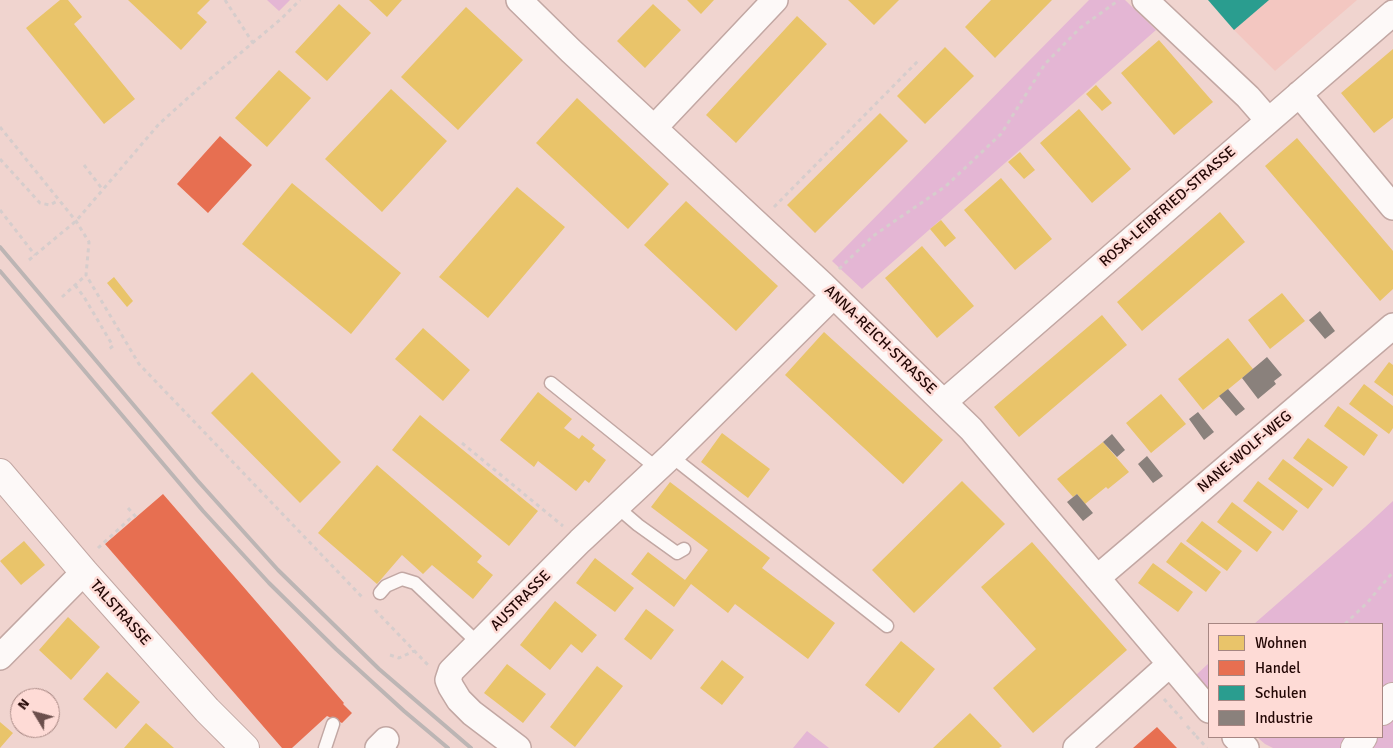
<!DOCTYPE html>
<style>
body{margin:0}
#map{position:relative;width:1393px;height:748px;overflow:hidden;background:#f0d4cf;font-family:Signika,sans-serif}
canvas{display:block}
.legend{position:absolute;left:1208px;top:623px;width:175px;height:115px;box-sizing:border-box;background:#fedbd6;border:1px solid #a68682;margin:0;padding:6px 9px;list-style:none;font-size:15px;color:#230705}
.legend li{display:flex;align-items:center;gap:10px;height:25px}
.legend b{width:25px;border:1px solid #a68682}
.north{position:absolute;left:10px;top:688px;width:50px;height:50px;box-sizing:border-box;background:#fedbd6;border:1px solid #a68682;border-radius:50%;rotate:307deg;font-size:14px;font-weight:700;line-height:20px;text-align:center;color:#230705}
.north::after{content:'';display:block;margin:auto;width:18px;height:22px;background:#6b4f4c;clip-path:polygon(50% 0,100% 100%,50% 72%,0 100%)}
</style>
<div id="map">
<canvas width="1393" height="748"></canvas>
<ul class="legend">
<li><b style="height:14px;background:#e9c46a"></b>Wohnen</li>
<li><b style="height:14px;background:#e76f51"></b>Handel</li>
<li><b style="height:14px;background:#2a9d8f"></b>Schulen</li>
<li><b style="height:14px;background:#8a817c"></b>Industrie</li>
</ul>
<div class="north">N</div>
</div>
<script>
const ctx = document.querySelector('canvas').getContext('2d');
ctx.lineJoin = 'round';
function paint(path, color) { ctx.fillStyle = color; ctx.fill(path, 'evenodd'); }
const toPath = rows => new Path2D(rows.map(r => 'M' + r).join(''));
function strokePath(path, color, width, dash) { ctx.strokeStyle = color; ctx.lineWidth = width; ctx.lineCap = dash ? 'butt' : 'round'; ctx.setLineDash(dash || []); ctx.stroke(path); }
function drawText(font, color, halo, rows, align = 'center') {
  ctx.font = font + ' Signika,sans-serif'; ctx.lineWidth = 5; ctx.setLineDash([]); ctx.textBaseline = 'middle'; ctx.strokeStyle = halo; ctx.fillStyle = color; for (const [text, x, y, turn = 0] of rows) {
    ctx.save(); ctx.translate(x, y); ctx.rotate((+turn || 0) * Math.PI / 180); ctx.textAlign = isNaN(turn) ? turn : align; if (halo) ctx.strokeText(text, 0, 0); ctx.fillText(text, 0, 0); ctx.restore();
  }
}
paint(toPath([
 [1208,0,1357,0,1275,71,1234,30]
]), '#f3c7c1');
paint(toPath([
 [267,0,290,0,279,11],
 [1089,0,1125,0,1156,30,862,289,832,261],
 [1393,501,1393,748,1273,748,1265,744,1257,737,1382,737,1382,624,1254,624,1365,527],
 [1209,663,1209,689,1196,675],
 [807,731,829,748,793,748]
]), '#e4b6d4');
paint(toPath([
 [60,0,68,0,82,17,74,24,135,99,104,124,26,28],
 [128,0,210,0,197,13,207,22,181,50],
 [369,0,402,0,387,17],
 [687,0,714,0,701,14],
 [848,0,899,0,874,25],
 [991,0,1052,0,995,58,965,27],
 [339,4,371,33,327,81,295,52],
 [653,4,681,30,645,68,617,41],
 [466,7,523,60,458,130,401,77],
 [797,16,827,44,736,143,706,115],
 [1159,40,1213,102,1174,135,1121,73],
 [945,47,974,76,925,124,897,96],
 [1393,49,1393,118,1374,133,1341,93],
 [279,70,311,98,267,147,235,118],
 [1096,85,1112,103,1102,111,1086,94],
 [391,89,447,141,382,212,325,159],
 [577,98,669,184,628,229,536,143],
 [1079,109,1131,169,1092,203,1040,143],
 [880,113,908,141,815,233,787,205],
 [1297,138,1393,251,1393,289,1380,301,1265,166],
 [1020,152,1035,170,1024,179,1008,162],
 [1001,178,1052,239,1015,270,964,210],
 [292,183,401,273,351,334,242,244],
 [517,187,565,227,488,318,439,277],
 [686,201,778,286,736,331,644,245],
 [1220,212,1245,242,1142,331,1117,302],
 [941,220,956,238,945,247,930,229],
 [922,246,974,306,937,338,885,278],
 [114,277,133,301,127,307,107,283],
 [1282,293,1305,321,1270,349,1248,320],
 [1102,315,1127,345,1019,437,994,407],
 [423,328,470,370,443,401,395,359],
 [824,332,943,440,903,484,785,375],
 [1228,338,1253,369,1203,410,1178,379],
 [1389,362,1393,365,1393,396,1374,382],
 [252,372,341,462,300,503,211,413],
 [1364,384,1393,406,1393,428,1389,434,1349,404],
 [538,392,572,419,564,428,579,439,582,435,595,445,592,449,606,460,589,483,585,480,576,491,538,461,534,467,500,440],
 [1161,394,1186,424,1151,453,1126,423],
 [1338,406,1378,435,1364,456,1324,426],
 [420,415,538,511,509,546,392,450],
 [722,433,770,469,748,498,701,462],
 [1308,438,1348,467,1333,487,1293,458],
 [1103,442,1129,472,1108,489,1106,487,1085,504,1077,494,1073,497,1057,479],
 [1283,459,1323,489,1308,509,1268,479],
 [377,465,482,556,477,562,493,575,473,599,432,565,423,574,402,555,377,584,318,533],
 [962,481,1005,524,914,613,872,570],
 [1258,481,1298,511,1283,531,1243,501],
 [670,482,770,558,762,568,835,623,808,659,735,604,728,613,691,584,674,607,631,574,648,552,685,580,708,550,651,507],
 [1232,502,1272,532,1257,552,1217,522],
 [1202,521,1242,551,1227,571,1186,541],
 [24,541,45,565,21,585,0,561],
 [1032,542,1127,650,1033,733,993,688,1036,649,981,587],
 [1181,542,1221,572,1206,592,1166,562],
 [595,558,634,588,615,612,576,583],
 [1153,563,1193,592,1178,612,1138,583],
 [555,601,597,635,582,653,571,644,550,670,520,645],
 [646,609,674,630,651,660,624,639],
 [68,617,100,647,71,680,39,650],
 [901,641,935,669,899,713,865,685],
 [722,660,744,677,722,705,700,688],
 [507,664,546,694,523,723,484,693],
 [597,666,623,686,575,747,550,727],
 [107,672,140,702,116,729,83,699],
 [970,713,1002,746,999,748,933,748],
 [0,722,13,733,0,748],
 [146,723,174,748,124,748]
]), '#e9c46a');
paint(toPath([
 [220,136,252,165,208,213,177,184],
 [163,494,344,703,343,704,352,713,342,723,327,716,292,748,282,748,105,544],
 [1157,727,1177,748,1133,748]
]), '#e76f51');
paint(toPath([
 [1208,0,1269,0,1234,30]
]), '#2a9d8f');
paint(toPath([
 [1320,311,1335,331,1325,339,1309,320],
 [1267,357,1282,375,1274,381,1276,384,1258,399,1242,378],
 [1228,389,1245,409,1236,416,1219,396],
 [1198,412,1214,432,1204,440,1189,419],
 [1112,434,1125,450,1117,457,1103,442],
 [1147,456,1163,476,1153,483,1138,464],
 [1077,494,1093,513,1083,521,1067,502]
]), '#8a817c');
const service = toPath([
 [551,383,658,469],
 [671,456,887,626],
 [617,507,638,525,677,553,684,549],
 [380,593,386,586,402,579,415,583,478,643],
 [325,748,333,724]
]);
const minor = toPath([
 [519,0,571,51,823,285,971,429,1209,710],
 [1145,0,1248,97,1268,120],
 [1299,94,1393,207],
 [655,127,775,0],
 [944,402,1393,13],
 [1097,578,1393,326],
 [0,657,84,572],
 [1235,737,1246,748],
 [378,748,386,740],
 [518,748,472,713,459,700,451,687,448,680,451,671,580,541,671,456,833,296],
 [1076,748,1170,664]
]);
const tertiary = toPath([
 [0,473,84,572,207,710,245,748]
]);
const secondary = toPath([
 [1382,711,1393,697],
 [1355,748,1363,737]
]);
strokePath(service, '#c2a7a3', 15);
strokePath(minor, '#c2a7a3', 28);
strokePath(tertiary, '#c2a7a3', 30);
strokePath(secondary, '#c2a7a3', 30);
strokePath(toPath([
 [225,0,253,43],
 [0,127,76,221,89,242,86,275,139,364,362,597],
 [0,159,40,203,50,205,59,200],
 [84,165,103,190],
 [774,207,918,61],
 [0,210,35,255],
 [29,260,76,221,159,124,199,88,281,19,300,0],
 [839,269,873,236,946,186,1001,134,1045,64,1080,28,1119,0],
 [75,285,84,297,113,346,109,349],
 [62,297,86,275],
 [462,443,563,526],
 [128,508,136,517],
 [98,548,134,515],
 [375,610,428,665],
 [1345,624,1367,603,1393,572],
 [390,655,399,658,414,651],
 [1164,699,1182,719],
 [1187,726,1197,737],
 [1198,736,1197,737,1207,748]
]), '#d6cdcc', 3, [4, 4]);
strokePath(service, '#fdf9f8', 12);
strokePath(minor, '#fdf9f8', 25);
strokePath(tertiary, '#fdf9f8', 28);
strokePath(secondary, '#fdf9f8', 28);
strokePath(toPath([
 [0,247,197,480,278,570,379,669,471,748],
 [0,271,203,511,269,583,336,649,404,711,448,748]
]), '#bcb5b4', 4);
drawText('15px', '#230705', '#fedbd6', [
 ["ROSA-LEIBFRIED-STRASSE",1168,207,-41],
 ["ANNA-REICH-STRASSE",880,340,44],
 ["NANE-WOLF-WEG",1245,452,-40],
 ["AUSTRASSE",521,601,-45],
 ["TALSTRASSE",120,613,48]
]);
</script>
